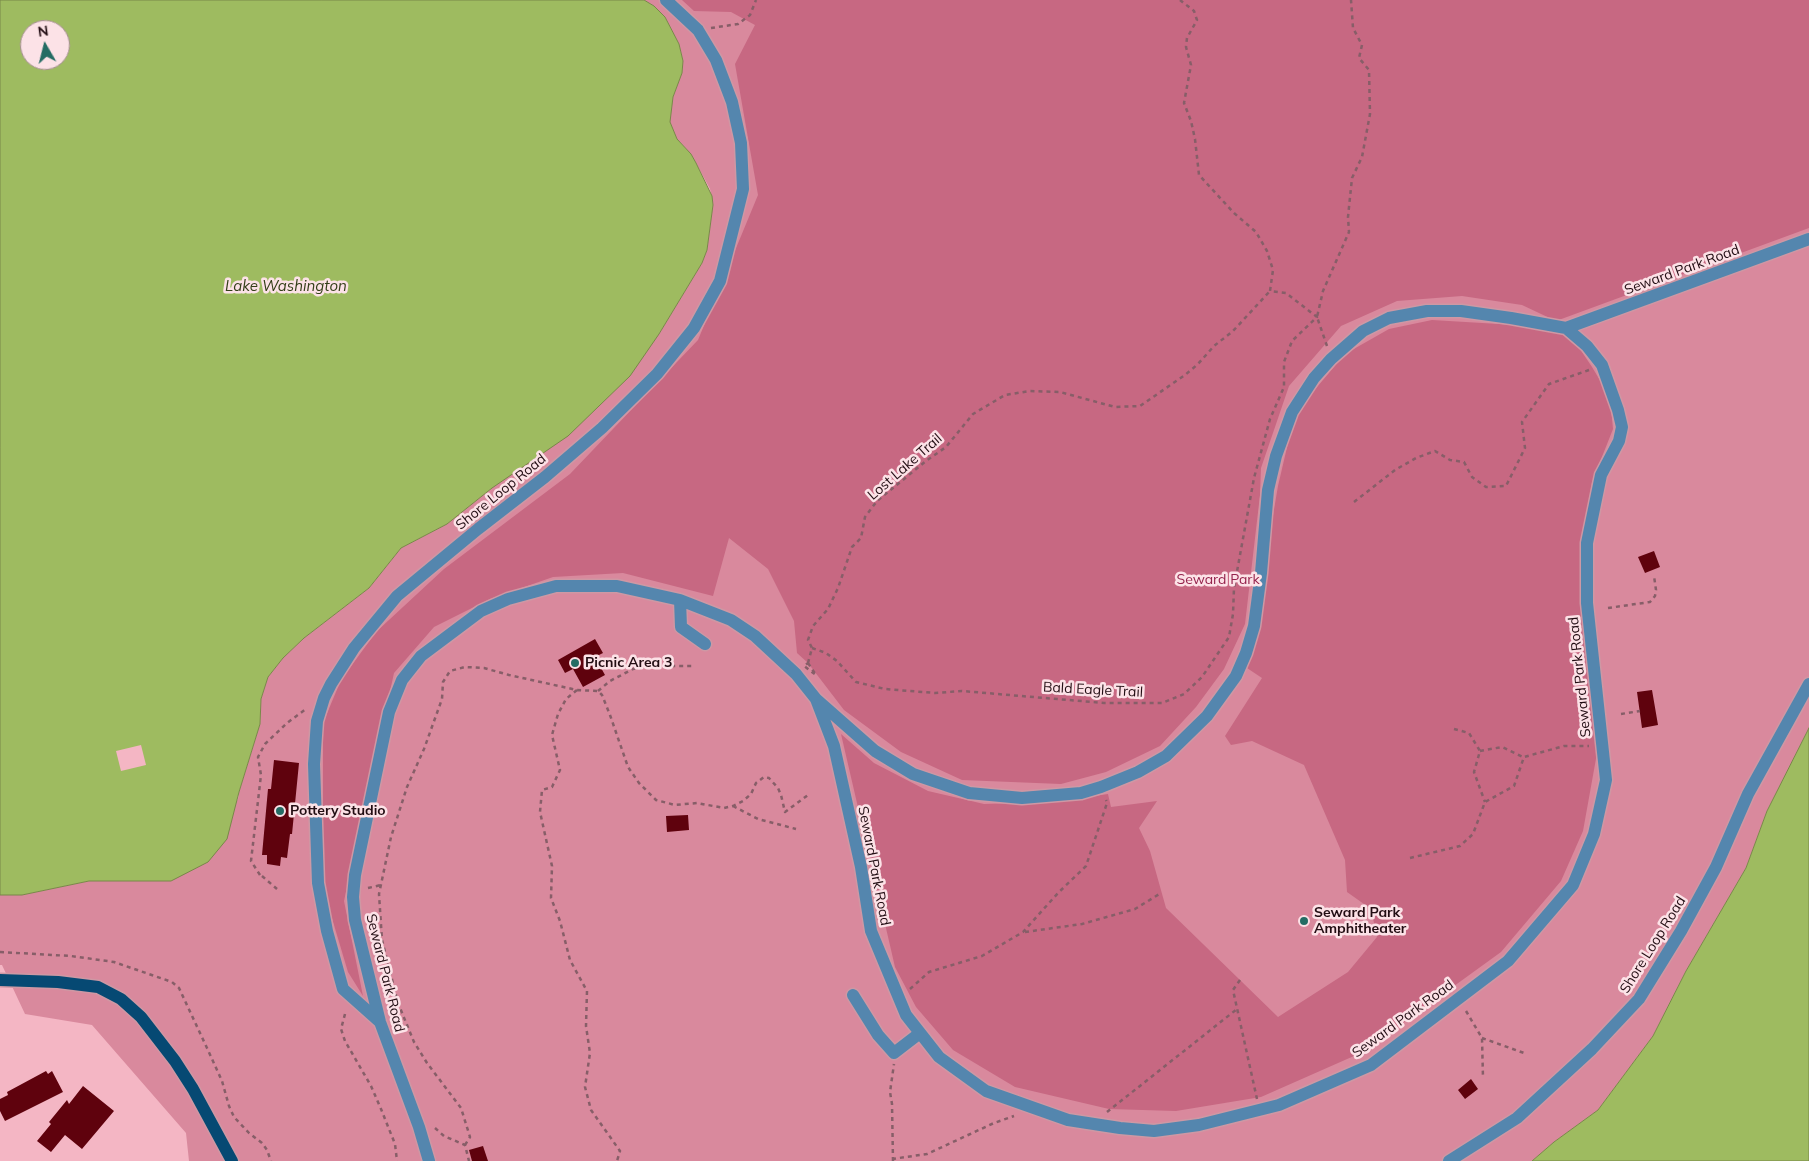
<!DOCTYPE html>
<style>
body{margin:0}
#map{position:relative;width:1809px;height:1161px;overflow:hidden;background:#f4b6c4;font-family:Mulish,sans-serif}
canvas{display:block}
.north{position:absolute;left:20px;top:20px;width:50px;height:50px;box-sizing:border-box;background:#fce2e7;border:1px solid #a58d92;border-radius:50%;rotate:352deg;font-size:14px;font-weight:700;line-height:20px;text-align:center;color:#220d13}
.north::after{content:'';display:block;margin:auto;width:18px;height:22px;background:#246c64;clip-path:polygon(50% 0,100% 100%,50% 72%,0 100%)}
</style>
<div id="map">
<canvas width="1809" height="1161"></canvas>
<div class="north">N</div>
</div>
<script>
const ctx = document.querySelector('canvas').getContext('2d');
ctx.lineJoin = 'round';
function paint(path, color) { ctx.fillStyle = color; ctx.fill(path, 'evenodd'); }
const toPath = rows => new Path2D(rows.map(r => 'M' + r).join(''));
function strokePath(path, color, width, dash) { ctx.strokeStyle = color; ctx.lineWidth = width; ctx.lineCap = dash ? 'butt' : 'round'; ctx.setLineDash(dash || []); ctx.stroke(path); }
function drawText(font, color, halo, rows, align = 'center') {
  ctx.font = font + ' Mulish,sans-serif'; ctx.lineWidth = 5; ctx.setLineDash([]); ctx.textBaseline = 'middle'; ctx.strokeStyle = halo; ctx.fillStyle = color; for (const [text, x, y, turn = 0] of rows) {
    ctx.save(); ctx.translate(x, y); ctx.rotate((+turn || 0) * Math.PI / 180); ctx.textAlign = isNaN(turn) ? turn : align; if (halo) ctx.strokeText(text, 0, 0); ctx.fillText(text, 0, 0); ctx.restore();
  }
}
paint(toPath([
 [644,0,1809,0,1809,728,1767,811,1746,868,1686,971,1653,1036,1598,1110,1554,1142,1532,1161,189,1161,186,1133,92,1025,25,1014,2,965,0,965,0,895,22,895,89,881,171,881,238,799,239,792,260,724,261,699,268,677,283,658,304,638,369,588,401,548,447,524,492,488,659,334,702,263,707,250,713,204,710,189,691,154,677,139,669,122,673,97,682,72,683,61,679,44,665,17,654,6]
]), '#d9899d');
paint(toPath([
 [682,0,1809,0,1809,228,1556,321,1522,305,1462,296,1397,301,1341,326,1289,386,1261,468,1260,495,1245,624,1224,669,1196,707,1160,746,1106,772,1061,784,962,780,901,752,844,710,808,663,797,653,794,621,768,569,729,538,713,596,623,573,553,577,490,599,434,627,394,673,344,901,363,996,348,972,323,888,323,723,341,680,376,632,444,569,570,474,698,340,758,195,735,64,755,25,731,12,694,11],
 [1432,320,1566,328,1592,367,1610,397,1613,429,1592,482,1581,550,1586,645,1599,742,1583,831,1561,881,1501,952,1363,1052,1261,1097,1176,1111,1109,1109,1015,1087,953,1050,916,1007,895,967,841,734,874,763,928,791,984,804,1051,802,1108,794,1111,807,1157,801,1139,828,1150,851,1166,908,1278,1017,1348,972,1377,937,1371,909,1347,892,1345,860,1304,765,1252,741,1231,745,1225,736,1262,678,1247,668,1278,486,1295,413,1345,354,1389,329]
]), '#c76882');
const water = toPath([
 [0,0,644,0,654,6,665,17,679,44,683,61,682,73,673,97,670,122,677,139,691,154,696,163,712,196,713,205,707,250,702,263,659,334,630,376,568,436,492,488,447,524,401,548,369,588,304,638,283,658,268,677,261,699,260,724,239,792,227,839,208,862,171,881,89,881,22,895,0,895,0,0],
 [30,30,60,30,60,60,30,60,30,30],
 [1809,728,1809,1161,1532,1161,1554,1142,1598,1110,1653,1036,1686,971,1746,868,1767,811,1809,728]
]);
paint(water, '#9ebb60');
strokePath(water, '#798749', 1);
paint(toPath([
 [141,745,146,765,121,771,116,751]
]), '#f4b6c4');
paint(toPath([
 [1654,551,1660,567,1645,573,1638,557],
 [595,639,603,653,595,657,605,675,583,687,573,669,565,673,558,660],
 [1652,690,1658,725,1642,728,1637,692],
 [274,760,299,763,292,834,290,834,287,858,281,857,280,866,267,864,267,855,262,855,268,789,271,789],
 [688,815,689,830,667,832,666,816],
 [46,1071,48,1074,52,1071,63,1092,5,1121,0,1111,0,1099,8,1095,7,1092],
 [1471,1079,1478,1089,1465,1099,1458,1090],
 [83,1086,114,1111,82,1149,65,1135,51,1152,37,1141,51,1124,49,1122,67,1100,69,1104],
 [483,1146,488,1161,472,1161,469,1150]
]), '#5f020d');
const minor = toPath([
 [1566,328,1809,239],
 [680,600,681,627,705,644],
 [853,995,878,1035,894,1053,920,1033],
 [380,1022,343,989,327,931,318,883,314,764,317,721,324,698,331,684,354,648,397,596,478,529,545,477,602,428,657,374,694,328,720,281,743,189,741,143,732,102,716,60,698,30,666,0],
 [429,1161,419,1127,380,1022,355,920,353,897,355,875,389,712,402,680,421,656,481,611,508,599,556,586,617,586,680,600,731,620,755,636,796,674,816,699,875,751,913,774,969,793,1022,798,1081,793,1101,787,1138,772,1166,756,1207,716,1236,676,1246,653,1254,626,1261,573,1268,490,1276,456,1292,412,1314,378,1331,359,1363,331,1389,318,1427,311,1461,311,1511,318,1566,328,1587,346,1602,365,1618,410,1622,427,1619,441,1601,475,1587,543,1587,603,1606,780,1594,834,1573,885,1508,961,1371,1065,1279,1105,1199,1125,1154,1131,1120,1128,1068,1120,986,1091,939,1057,906,1015,871,931,861,867,834,746,816,699],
 [1449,1161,1517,1118,1592,1049,1639,999,1681,931,1716,867,1748,794,1809,684]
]);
const major = toPath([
 [0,980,58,982,98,987,121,999,141,1017,175,1061,193,1089,232,1161]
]);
strokePath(minor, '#ce98a4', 15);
strokePath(major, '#ce98a4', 15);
strokePath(toPath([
 [711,28,738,24,750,15,756,0],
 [1327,346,1317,317,1323,291,1349,232,1348,217,1352,178,1362,157,1370,114,1369,70,1359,58,1362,45,1353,28,1351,0],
 [1354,502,1395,470,1416,458,1435,451,1450,460,1464,462,1472,477,1486,487,1506,486,1525,448,1522,422,1549,384,1589,370],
 [1608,608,1650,602,1655,596,1656,590,1654,576],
 [812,648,826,653,837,661,856,682,885,689,935,693,962,691,1104,703,1162,703,1184,694,1202,677,1229,637,1233,614,1234,588,1254,478,1270,419,1284,387,1284,362,1292,341,1317,317,1286,293,1270,291,1273,270,1267,251,1256,232,1234,213,1199,175,1195,139,1191,121,1184,103,1191,65,1186,47,1187,38,1197,20,1194,11,1180,0],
 [808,663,812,648,808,640,813,626,828,609,838,588,852,547,861,538,865,517,877,501,926,461,946,447,973,414,1005,395,1030,391,1060,392,1115,407,1140,406,1185,375,1198,364,1214,346,1233,331,1270,291],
 [808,663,816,675,804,666,808,663],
 [577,690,566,699,558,714,552,735,560,770,552,787,542,790,540,812,552,866,551,898,560,921,570,960,587,991,586,1026,590,1053,585,1087,591,1110,620,1151,617,1161],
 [598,691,610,681,633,669,651,666,693,666],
 [1621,714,1640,711],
 [1454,729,1469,733,1480,751,1474,772,1485,802],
 [1480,751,1502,747,1523,757],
 [733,806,758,819,796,829],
 [1410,858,1460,846,1473,834,1485,802,1514,786,1524,757,1564,746,1589,746],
 [260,875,251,861,261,775,258,757,265,744,287,723,306,709],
 [262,876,277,889],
 [368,888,381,885],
 [1025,932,1082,924,1135,909,1161,893],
 [0,952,71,956,114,962,172,982,179,988,207,1048,222,1081,229,1106,234,1117,249,1133,262,1143,267,1150,271,1161],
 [1240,980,1233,990,1257,1099],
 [910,989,929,972,982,956,1023,932,1058,893,1086,866,1107,803,1106,800],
 [1466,1011,1482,1038,1483,1078],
 [345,1014,341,1029,345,1041,371,1086,381,1109,395,1144,397,1161],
 [1482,1038,1524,1053],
 [1107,1112,1237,1009],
 [435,1128,444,1136,465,1145,469,1161],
 [465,1145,470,1137,461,1108,427,1063,414,1042,398,1003,382,940,379,894,391,837,407,787,424,749,442,699,443,682,450,671,465,667,484,668,509,675,577,690,598,691,602,695,610,715,628,767,639,783,656,800,675,805,697,803,724,808,733,806,743,801,751,794,756,783,764,777,769,778,778,788,781,795,785,812,808,795],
 [892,1159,927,1154,994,1123,1014,1116],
 [893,1161,892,1104,890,1092,894,1064]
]), '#875e68', 2.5, [4, 4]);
strokePath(minor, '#5486ae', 12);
strokePath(major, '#064973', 12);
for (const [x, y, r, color] of [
 [575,663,5,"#246c64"],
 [280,811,5,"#246c64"],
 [1304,921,5,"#246c64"]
]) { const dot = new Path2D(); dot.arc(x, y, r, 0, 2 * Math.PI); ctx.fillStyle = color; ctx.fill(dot); strokePath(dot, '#fce2e7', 2); }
drawText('14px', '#220d13', '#fce2e7', [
 ["Seward Park Road",1682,270,-20],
 ["Lost Lake Trail",905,467,-41],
 ["Shore Loop Road",501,492,-39],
 ["Seward Park Road",1580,677,-96],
 ["Bald Eagle Trail",1093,690,3],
 ["Seward Park Road",874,866,79],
 ["Shore Loop Road",1653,945,-58],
 ["Seward Park Road",385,973,76],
 ["Seward Park Road",1403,1019,-36]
]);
drawText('14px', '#95224c', '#fce2e7', [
 ["Seward Park",1218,580]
]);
drawText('bold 14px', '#220d13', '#fce2e7', [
 ["Picnic Area 3",585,663],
 ["Pottery Studio",290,811],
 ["Seward Park",1314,913],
 ["Amphitheater",1314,929]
], 'left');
drawText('italic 15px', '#333e18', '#fce2e7', [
 ["Lake Washington",286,286]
]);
</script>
